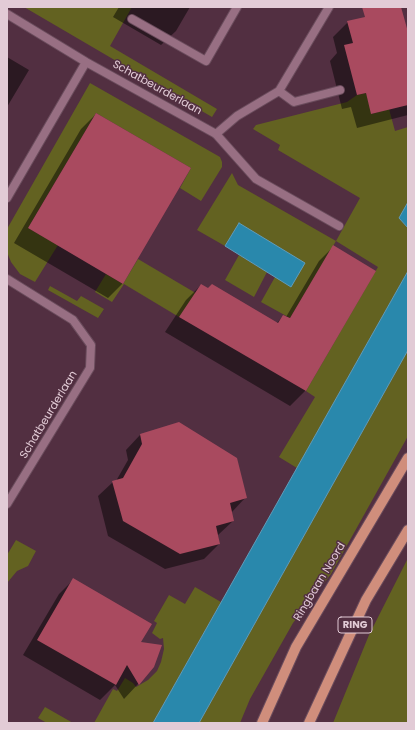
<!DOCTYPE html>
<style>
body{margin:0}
#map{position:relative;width:415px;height:730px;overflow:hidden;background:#522f41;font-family:Poppins,sans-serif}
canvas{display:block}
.frame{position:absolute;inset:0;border:8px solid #e2cbd6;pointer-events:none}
</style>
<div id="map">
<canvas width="415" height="730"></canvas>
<div class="frame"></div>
</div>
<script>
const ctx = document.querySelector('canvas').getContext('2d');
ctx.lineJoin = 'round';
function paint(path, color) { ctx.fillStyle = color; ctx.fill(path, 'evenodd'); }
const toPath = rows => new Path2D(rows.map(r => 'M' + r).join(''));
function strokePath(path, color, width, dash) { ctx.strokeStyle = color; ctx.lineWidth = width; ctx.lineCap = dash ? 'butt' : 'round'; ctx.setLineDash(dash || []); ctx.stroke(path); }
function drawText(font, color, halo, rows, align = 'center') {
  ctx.font = font + ' Poppins,sans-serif'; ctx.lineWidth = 3; ctx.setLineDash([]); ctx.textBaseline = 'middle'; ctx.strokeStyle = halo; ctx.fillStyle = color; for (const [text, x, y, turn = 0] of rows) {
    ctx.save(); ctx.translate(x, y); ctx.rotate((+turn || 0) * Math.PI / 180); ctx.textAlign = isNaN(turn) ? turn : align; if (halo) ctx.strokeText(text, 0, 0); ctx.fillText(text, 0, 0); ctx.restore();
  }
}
paint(toPath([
 [24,7,132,7,110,46,217,109,212,117],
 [90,83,220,157,222,162,222,167,201,201,180,188,191,168,96,113,28,228,58,245,35,282,20,274,11,262,7,252,7,229],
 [366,93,372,114,389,109,395,131,408,127,408,202,399,218,408,228,408,271,297,468,279,457,315,397,306,391,378,267,336,241,290,318,261,302,275,277,291,287,239,223,225,246,197,230,232,173,238,185,336,241,360,198,278,150,280,145,253,129,256,125,347,102,357,95],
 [239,255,267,272,254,297,225,280],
 [138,259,199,295,179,317,124,284,112,302,95,292,106,274,123,284],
 [50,286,77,301,81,296,104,309,98,318,48,290],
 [408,350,408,436,331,574,293,623,250,699,240,723,199,723],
 [16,540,36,551,28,566,17,571,7,583,7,555],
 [408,558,408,723,333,723,369,635],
 [195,587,221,602,153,723,94,723,113,689,117,691,125,678,133,683,136,687,148,680,157,671,161,662,164,649,163,638,160,639,152,633,157,623,154,621,169,595,185,604],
 [45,707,73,723,47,723,38,718]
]), '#636221');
const water = toPath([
 [408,202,408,228,399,218,408,202],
 [239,223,305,263,291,287,225,246,239,223],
 [408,271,408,350,199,723,153,723,408,271]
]);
paint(water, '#2988ac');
strokePath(water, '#609cb9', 1);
paint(toPath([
 [119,7,190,7,176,31,161,45,113,17],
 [348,22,408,36,408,115,357,128,351,107,342,109,330,61,337,53,333,37],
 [7,57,29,70,7,107],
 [96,114,123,283,108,298,14,243,81,129],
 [333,247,375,271,305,391,290,406,165,332,186,300,201,285,277,323,283,316,286,317,319,261],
 [140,435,246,497,231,513,233,521,218,535,219,544,204,559,165,569,108,536,98,496,113,482,116,481,128,460,126,450],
 [73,580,153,666,138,684,124,699,115,685,100,700,23,655,59,594]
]), '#0007');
paint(toPath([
 [362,7,401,7,408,32,408,105,371,114,366,93,357,95,344,45,353,43,347,21,365,17],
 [96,113,191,168,123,284,28,228],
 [333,245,376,271,306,391,179,317,201,284,208,288,212,284,278,323,283,315,290,318],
 [179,422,237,458,247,498,230,503,234,521,216,526,220,544,180,554,123,521,112,481,123,478,142,444,140,434],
 [73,578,152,624,141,642,162,645,154,667,139,685,127,665,116,685,37,640]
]), '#a94a5f');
const lane = toPath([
 [329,7,279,91,237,116,216,134,256,179,339,226],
 [132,19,206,61,237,7],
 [279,91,294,102,340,90]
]);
const street = toPath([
 [7,14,86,62,216,134],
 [7,198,86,62],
 [7,279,73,320,91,345,90,368,7,504]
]);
const primary = toPath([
 [262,723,296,647,408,458],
 [309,723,366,600,408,530]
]);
strokePath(lane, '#6a4c5c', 10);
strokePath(street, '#6a4c5c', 10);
strokePath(primary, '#6a4c5c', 12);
strokePath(lane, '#986f83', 8);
strokePath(street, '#986f83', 8);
strokePath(primary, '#d08e7c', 10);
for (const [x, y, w] of [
 [355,625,34]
]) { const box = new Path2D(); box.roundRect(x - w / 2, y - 8, w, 16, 3); ctx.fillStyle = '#522f41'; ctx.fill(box); strokePath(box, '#e2cbd6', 1); }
drawText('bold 10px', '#e2cbd6', null, [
 ["RING",355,625]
]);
drawText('11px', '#e2cbd6', '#522f41', [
 ["Schatbeurderlaan",157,88,29],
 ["Schatbeurderlaan",49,415,-59],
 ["Ringbaan Noord",320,582,-59]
]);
</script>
